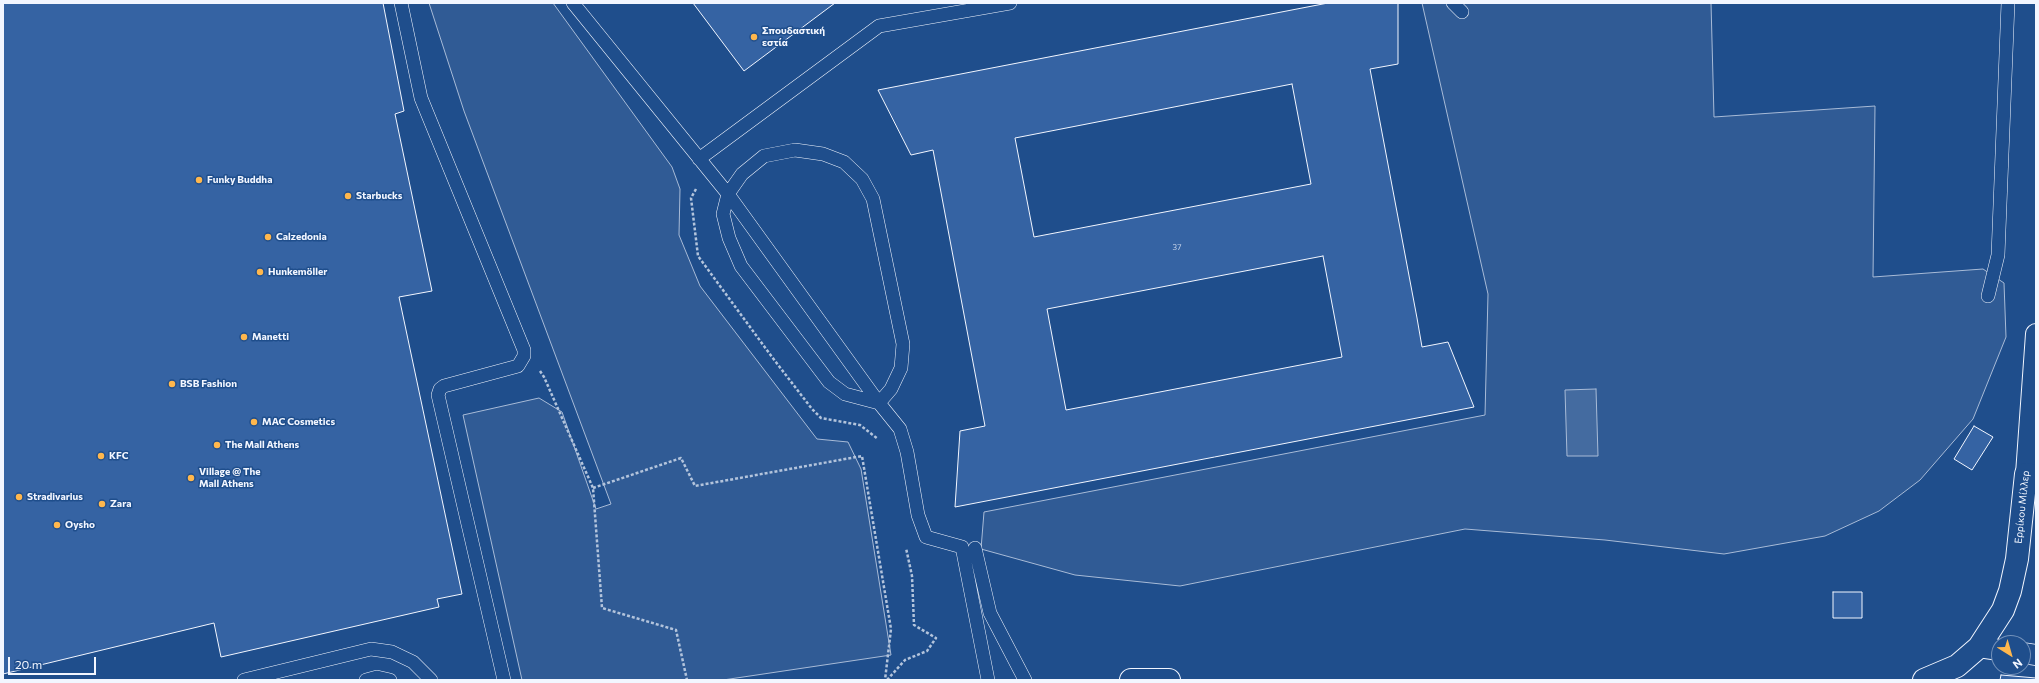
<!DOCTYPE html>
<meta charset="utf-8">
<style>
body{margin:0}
#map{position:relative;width:2039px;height:683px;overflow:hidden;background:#1f4e8c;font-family:Commissioner,sans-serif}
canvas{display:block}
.frame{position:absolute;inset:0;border:4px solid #f2f6ff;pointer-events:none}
.north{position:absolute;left:1991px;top:635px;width:40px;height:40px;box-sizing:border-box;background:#1f4e8c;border:1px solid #7391ba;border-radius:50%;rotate:143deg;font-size:11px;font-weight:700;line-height:16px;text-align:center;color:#f2f6ff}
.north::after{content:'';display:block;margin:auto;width:14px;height:18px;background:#ffb74d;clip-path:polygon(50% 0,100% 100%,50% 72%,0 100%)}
.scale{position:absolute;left:8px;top:657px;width:88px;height:18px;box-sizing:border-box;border:2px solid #f2f6ff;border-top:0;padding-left:5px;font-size:12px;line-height:14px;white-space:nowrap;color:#f2f6ff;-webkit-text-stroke:3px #1f4e8c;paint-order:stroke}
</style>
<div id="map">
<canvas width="2039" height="683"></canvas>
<div class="frame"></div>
<div class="north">N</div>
<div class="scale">20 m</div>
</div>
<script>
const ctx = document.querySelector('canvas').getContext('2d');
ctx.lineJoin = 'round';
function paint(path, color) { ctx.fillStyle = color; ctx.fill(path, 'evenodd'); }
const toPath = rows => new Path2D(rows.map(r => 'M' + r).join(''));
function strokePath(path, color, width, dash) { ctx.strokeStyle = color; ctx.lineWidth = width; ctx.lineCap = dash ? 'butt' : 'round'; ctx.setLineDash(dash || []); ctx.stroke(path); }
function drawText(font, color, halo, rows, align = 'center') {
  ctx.font = font + ' Commissioner,sans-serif'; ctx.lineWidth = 3; ctx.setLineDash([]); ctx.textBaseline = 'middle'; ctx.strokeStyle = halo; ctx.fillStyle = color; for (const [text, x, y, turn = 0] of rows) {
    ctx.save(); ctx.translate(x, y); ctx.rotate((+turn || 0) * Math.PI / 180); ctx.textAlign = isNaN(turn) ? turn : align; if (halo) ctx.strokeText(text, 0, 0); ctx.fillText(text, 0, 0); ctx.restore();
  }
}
const built = toPath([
 [429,3,553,3,672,167,680,189,679,235,700,286,817,439,848,442,861,469,891,655,723,680,522,680,463,415,539,398,562,412,596,509,611,504,464,111,429,3],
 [1422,3,1711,3,1714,117,1875,106,1873,277,1983,269,2004,283,2006,337,1973,419,1920,480,1879,511,1825,536,1724,554,1605,540,1465,529,1180,586,1075,575,981,549,984,512,1485,415,1488,294,1422,3]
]);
paint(built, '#305b95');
strokePath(built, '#a8bbd7', 1);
const water = toPath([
 [1596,389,1598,456,1567,456,1565,390,1596,389]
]);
paint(water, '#446ba0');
strokePath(water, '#a8bbd7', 1);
const building = toPath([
 [3,3,383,3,404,111,395,114,432,291,399,297,462,594,437,599,439,607,221,657,214,623,3,674,3,3],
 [693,3,835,3,744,71,693,3],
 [1328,3,1398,3,1398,64,1370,69,1417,318,1422,347,1448,342,1474,407,955,507,960,431,985,426,933,150,911,155,878,90,1328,3],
 [1292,84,1311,184,1034,237,1015,138,1292,84],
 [1323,256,1342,357,1066,410,1047,309,1323,256],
 [1974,426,1993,437,1972,470,1954,459,1974,426],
 [1833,592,1862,592,1862,618,1833,618,1833,592],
 [2001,675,2036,678,2036,680,2000,680,2001,675]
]);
paint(building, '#3563a3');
strokePath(building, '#f2f6ff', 1);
const service = toPath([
 [401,3,421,98,524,350,524,356,518,366,444,386,440,389,438,395,504,680],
 [573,3,728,194,879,403,900,429,907,452,918,515,926,537,962,547,988,680],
 [1453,3,1462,12],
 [795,150,823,154,844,162,862,179,873,199,903,344,901,368,891,389,879,403,845,394,829,382,741,266,729,238,723,214,728,194,742,174,764,156,795,150],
 [699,159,879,26,1010,3],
 [1988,296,1998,255,2008,3],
 [975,548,990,613,1025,680],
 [244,680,371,649,392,652,413,662,431,680],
 [366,680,377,677,390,680]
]);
const pedestrian = toPath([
 [2026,474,2036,334],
 [1979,647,1999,650],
 [2023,653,2036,655]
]);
const minor = toPath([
 [1131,680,1169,680],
 [1924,680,1957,666,1979,647,2003,610,2010,591,2017,559,2026,474,2036,476]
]);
strokePath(service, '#f2f6ff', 14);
strokePath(pedestrian, '#f2f6ff', 22);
strokePath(minor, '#f2f6ff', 24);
strokePath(toPath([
 [696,189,691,198,698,256,772,357,812,409,821,418,860,425,878,439],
 [540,371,544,377,593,488,602,608,676,630,687,680],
 [593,488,681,458,695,486,862,456,891,629,885,680],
 [887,680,905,660,927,651,936,638,914,625,912,576,906,548]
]), '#b3c4dc', 2.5, [3, 2]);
strokePath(service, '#1f4e8c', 13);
strokePath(pedestrian, '#1f4e8c', 20);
strokePath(minor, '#1f4e8c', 22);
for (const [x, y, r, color] of [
 [754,37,4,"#ffb74d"],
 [199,180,4,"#ffb74d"],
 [348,196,4,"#ffb74d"],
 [268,237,4,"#ffb74d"],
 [260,272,4,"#ffb74d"],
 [244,337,4,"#ffb74d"],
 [172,384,4,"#ffb74d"],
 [254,422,4,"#ffb74d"],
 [217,445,4,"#ffb74d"],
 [101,456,4,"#ffb74d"],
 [191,478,4,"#ffb74d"],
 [19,497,4,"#ffb74d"],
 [102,504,4,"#ffb74d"],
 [57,525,4,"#ffb74d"]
]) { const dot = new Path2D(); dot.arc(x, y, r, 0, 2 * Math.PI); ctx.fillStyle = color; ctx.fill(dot); strokePath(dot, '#1f4e8c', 1.5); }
drawText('8px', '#c3d1e8', null, [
 ["37",1177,247]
]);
drawText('bold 10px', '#f2f6ff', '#1f4e8c', [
 ["Σπουδαστική",762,31],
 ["εστία",762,43],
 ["Funky Buddha",207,180],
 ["Starbucks",356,196],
 ["Calzedonia",276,237],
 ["Hunkemöller",268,272],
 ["Manetti",252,337],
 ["BSB Fashion",180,384],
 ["MAC Cosmetics",262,422],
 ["The Mall Athens",225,445],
 ["KFC",109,456],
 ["Village @ The",199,472],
 ["Mall Athens",199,484],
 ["Stradivarius",27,497],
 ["Zara",110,504],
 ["Oysho",65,525]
], 'left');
drawText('10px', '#f2f6ff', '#1f4e8c', [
 ["Ερρίκου Μίλλερ",2022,507,-84]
]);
</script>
